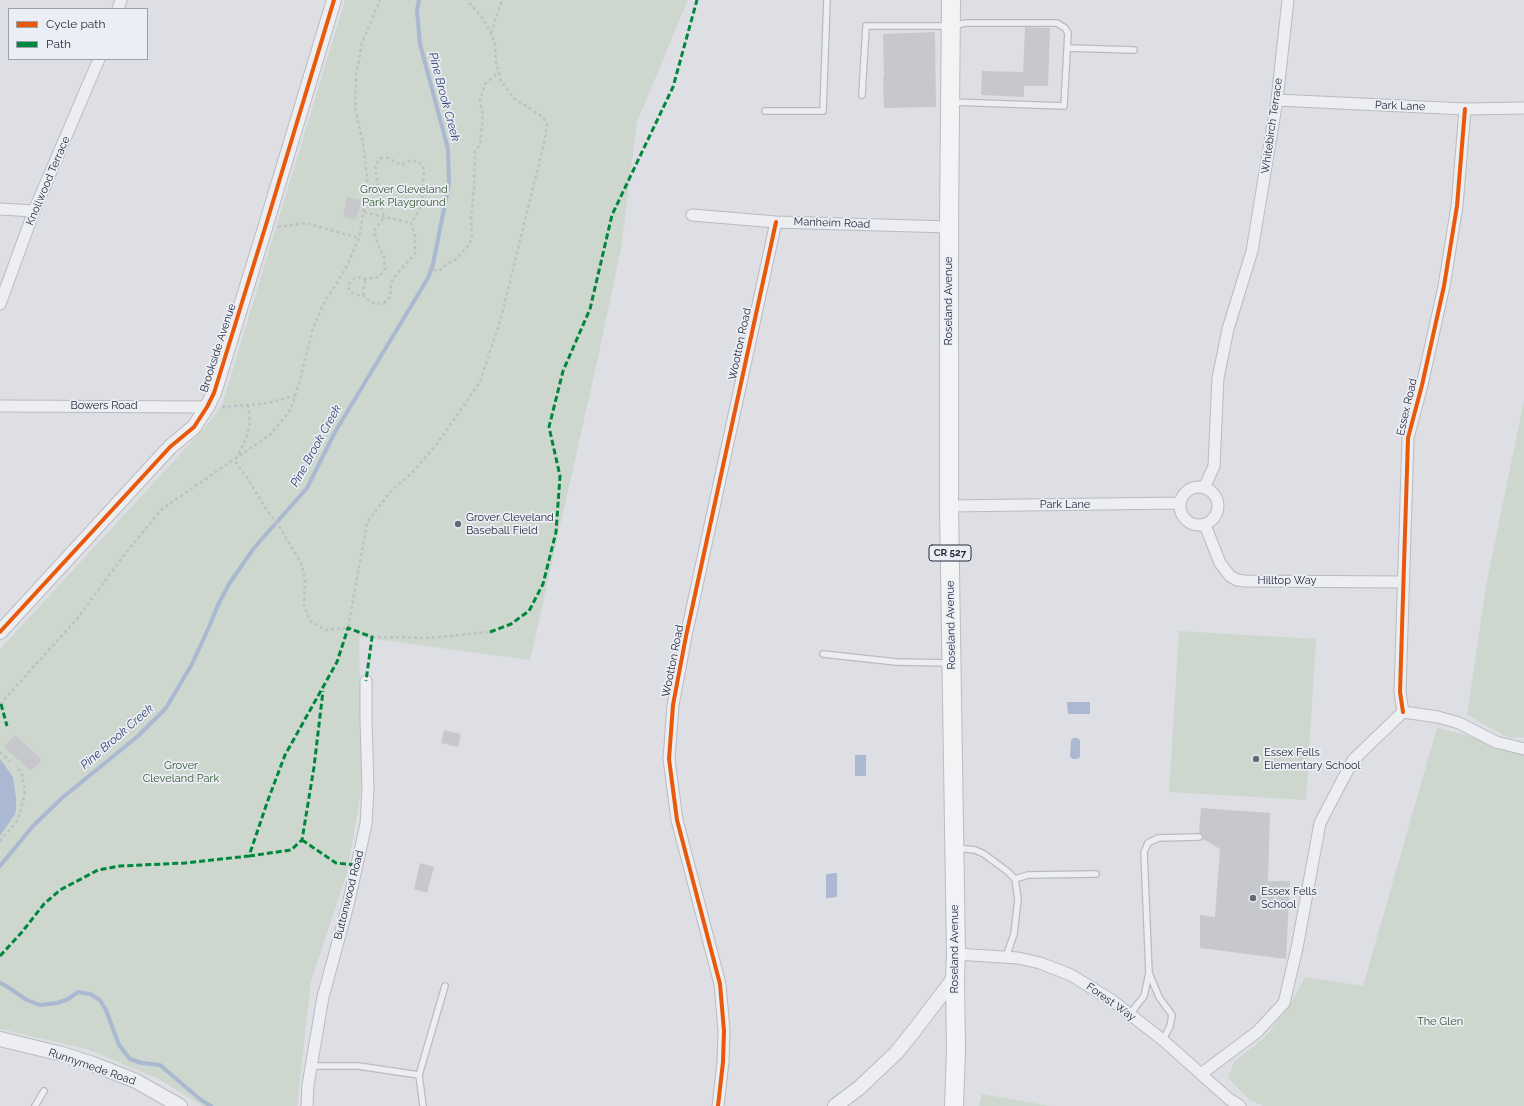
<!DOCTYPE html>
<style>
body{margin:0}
#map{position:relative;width:1524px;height:1106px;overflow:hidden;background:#dedfe4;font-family:Raleway,sans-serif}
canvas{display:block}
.legend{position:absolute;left:8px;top:8px;width:140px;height:52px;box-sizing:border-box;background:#ebeef4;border:1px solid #9ca0ab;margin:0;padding:5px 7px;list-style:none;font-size:12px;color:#252b3d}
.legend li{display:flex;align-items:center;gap:8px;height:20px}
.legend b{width:20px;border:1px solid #9ca0ab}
</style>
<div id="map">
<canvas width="1524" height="1106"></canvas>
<ul class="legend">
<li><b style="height:5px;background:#e8590c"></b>Cycle path</li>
<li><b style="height:5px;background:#00873e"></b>Path</li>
</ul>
</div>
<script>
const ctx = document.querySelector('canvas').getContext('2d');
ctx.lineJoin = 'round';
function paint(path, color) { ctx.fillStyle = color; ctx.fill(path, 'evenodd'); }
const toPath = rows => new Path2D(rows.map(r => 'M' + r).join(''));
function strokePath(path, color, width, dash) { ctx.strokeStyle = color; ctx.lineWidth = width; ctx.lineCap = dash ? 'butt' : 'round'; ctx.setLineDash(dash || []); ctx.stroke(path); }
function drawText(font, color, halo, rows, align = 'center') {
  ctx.font = font + ' Raleway,sans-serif'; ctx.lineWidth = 3.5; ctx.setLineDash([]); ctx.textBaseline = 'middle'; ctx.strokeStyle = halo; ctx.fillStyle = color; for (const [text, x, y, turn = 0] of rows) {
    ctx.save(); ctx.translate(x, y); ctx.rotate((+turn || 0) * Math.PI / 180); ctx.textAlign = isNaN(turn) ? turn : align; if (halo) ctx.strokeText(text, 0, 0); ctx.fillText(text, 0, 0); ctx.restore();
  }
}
paint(toPath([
 [345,0,688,0,637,122,621,249,597,362,530,660,359,637,362,786,347,873,311,981,297,1106,203,1106,157,1078,87,1049,0,1029,0,649,207,425,222,405],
 [1524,400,1524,737,1509,738,1467,715,1486,586],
 [1179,631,1316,639,1306,800,1169,792],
 [1437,728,1466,735,1524,755,1524,1106,1263,1106,1250,1100,1228,1078,1234,1062,1264,1038,1289,1007,1305,977,1363,986],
 [982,1094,1050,1106,979,1106]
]), '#cdd7ce');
paint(toPath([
 [1067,702,1090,702,1090,714,1068,714],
 [1073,738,1078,738,1080,741,1080,757,1077,759,1073,759,1070,757,1071,741],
 [855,755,866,755,866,776,855,776],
 [0,759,13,777,16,798,16,810,15,814,0,836],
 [837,873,837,897,826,898,826,874]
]), '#aab8d1');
strokePath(toPath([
 [0,866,33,826,62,798,138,736,166,708,192,664,209,627,218,605,229,584,254,548,307,488,335,432,428,278,433,264,449,184,448,149,420,44,417,10,419,0],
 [0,983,6,986,27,1000,40,1005,57,1003,68,999,78,992,90,994,100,1000,106,1010,119,1045,130,1059,142,1063,160,1065,201,1100,211,1106]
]), '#aab8d1', 4);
paint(toPath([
 [1025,27,1050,28,1048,86,1024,86,1024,97,981,95,982,71,1023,72],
 [935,32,936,107,884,108,883,78,884,78,883,34],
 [347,197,361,200,356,220,343,217],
 [444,730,461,734,458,747,441,743],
 [15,735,42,760,31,771,4,747],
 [1201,808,1270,813,1268,881,1290,881,1286,959,1200,948,1200,915,1215,917,1220,849,1203,839,1203,835,1199,833],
 [420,863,434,867,427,893,414,889]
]), '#c7c8cc');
const service = toPath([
 [1068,48,1134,50],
 [862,95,866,26,951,26,966,23,1057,23,1065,28,1068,33,1064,106,952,102],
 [765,111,823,111,827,0],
 [823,654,896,662,950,663],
 [957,848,975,850,984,854,1007,871,1015,879,1018,899,1014,934,1006,957],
 [1015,879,1028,875,1096,874],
 [1130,1014,1144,996,1149,973],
 [1163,1040,1170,1026,1172,1015,1159,997,1149,973,1144,852,1148,843,1158,838,1199,837],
 [310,1066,358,1066,419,1075],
 [35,1106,44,1091],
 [423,1106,419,1075,445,986]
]);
const minor = toPath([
 [118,9,121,0],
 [1277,100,1465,109,1524,108],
 [0,209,34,211],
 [692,215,776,222,949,227],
 [0,304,34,211,99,59],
 [0,406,207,407],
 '1180 506a19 19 0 1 1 38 0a19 19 0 1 1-38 0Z',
 [1204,488,1214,466,1218,378,1228,329,1252,251,1277,100,1288,0],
 [949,506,1180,503],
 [1205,525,1220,563,1230,576,1237,580,1245,581,1404,582],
 [1403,712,1400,692,1408,438,1422,385,1444,286,1457,206,1465,109],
 [956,954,1018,958,1040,963,1071,975,1113,1001,1164,1041,1229,1099,1240,1106],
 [1201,1074,1257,1032,1284,1003,1297,948,1320,823,1353,760,1403,712,1438,717,1459,723,1496,742,1524,749],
 [307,1106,308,1085,323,997,348,905,366,824,368,789,366,719,366,681],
 [718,1106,723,1062,724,1031,720,984,677,820,669,759,673,705,686,636,776,222]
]);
const tertiary = toPath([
 [0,632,170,447,194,427,207,407,214,393,265,228,334,0],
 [0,1039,62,1054,93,1064,136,1081,180,1106],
 [835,1106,859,1088,896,1053,913,1032,955,977]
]);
const primary = toPath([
 [951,0,949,227,949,506,956,954,955,977,956,1051,954,1106]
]);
strokePath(service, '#b9bbc0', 8);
strokePath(minor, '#b9bbc0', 13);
strokePath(tertiary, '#b9bbc0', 16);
strokePath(primary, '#babcc2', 20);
strokePath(toPath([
 [491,33,502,0],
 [380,158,388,158,401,165,412,160,422,164,424,173,422,188,423,204,411,223,415,236,415,254,400,270,391,282,390,297,384,303,375,304,367,299,363,295,356,295,351,292,348,287,350,282,357,277,365,279,379,277,385,269,384,257,377,242,374,231,384,217,380,203,375,165,380,158],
 [364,212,411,223],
 [278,227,306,223,359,238],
 [428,268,439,271,448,263,454,261,470,244,472,234,471,217,474,189,475,151,480,145,483,115,480,101,485,84,499,72],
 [363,295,365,279],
 [248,405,250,423,246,439,235,461,250,482,264,506,281,529,302,565,305,581,304,605,310,621,326,630,348,628,367,522,392,490,412,473,437,444,480,382,501,318,545,139,547,123,540,115,515,99,501,81,496,62,495,45,491,33,481,16,467,0],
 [222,407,268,403,296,395],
 [372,637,429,638,490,632],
 [0,704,77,619,124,555,162,509,271,434,291,409,299,383,313,328,324,303,345,270,359,238,368,186,363,143,355,108,356,76,362,43,380,0],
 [0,752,10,761],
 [0,841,16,822,20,813,25,792,22,774,16,766]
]), '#bfc0c5', 2.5, [3, 3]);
strokePath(service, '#edeef1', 5.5);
strokePath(minor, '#edeef1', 11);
strokePath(tertiary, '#edeef1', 14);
strokePath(primary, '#f2f3f5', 18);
strokePath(toPath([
 [490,632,511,624,529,611,543,584,556,532,560,476,549,427,563,371,590,309,612,215,673,87,697,0],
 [1,704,7,726],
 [302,840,336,863,357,865],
 [249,856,291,850,302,840,314,767,323,691],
 [0,956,22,932,44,904,60,890,98,870,120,866,185,863,249,856,268,800,285,755,337,662,348,628,372,637,366,681]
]), '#00873e', 3, [6, 3]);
strokePath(toPath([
 [0,632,170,447,194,427,207,407,214,393,265,228,334,0],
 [1403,712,1400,692,1408,438,1422,385,1444,286,1457,206,1465,109],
 [718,1106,723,1062,724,1031,720,984,677,820,669,759,673,705,686,636,776,222]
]), '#e8590c', 4);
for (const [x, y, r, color] of [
 [458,524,4,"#666a77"],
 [1256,759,4,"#666a77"],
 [1253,898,4,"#666a77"]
]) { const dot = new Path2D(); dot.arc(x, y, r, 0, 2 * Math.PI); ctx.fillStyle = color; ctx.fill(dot); strokePath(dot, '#ebeef4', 1.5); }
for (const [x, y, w] of [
 [950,553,42]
]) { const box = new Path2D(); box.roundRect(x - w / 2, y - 8, w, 16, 3); ctx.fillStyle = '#ebeef4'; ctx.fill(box); strokePath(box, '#252b3d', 1); }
drawText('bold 10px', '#252b3d', null, [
 ["CR 527",950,553]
]);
drawText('11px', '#252b3d', '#ebeef4', [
 ["Park Lane",1400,106,2],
 ["Whitebirch Terrace",1272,126,-82],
 ["Knollwood Terrace",48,181,-67],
 ["Manheim Road",832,223,2],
 ["Roseland Avenue",949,301,-90],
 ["Wootton Road",740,344,-78],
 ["Brookside Avenue",218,348,-72],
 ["Bowers Road",104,406],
 ["Essex Road",1407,407,-77],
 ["Park Lane",1065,505],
 ["Hilltop Way",1287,581],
 ["Roseland Avenue",951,625,-91],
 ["Wootton Road",673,661,-79],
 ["Buttonwood Road",349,895,-76],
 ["Roseland Avenue",955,949,-90],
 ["Forest Way",1111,1002,35],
 ["Runnymede Road",92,1067,19]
]);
drawText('11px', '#345932', '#ebeef4', [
 ["Grover Cleveland",404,190],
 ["Park Playground",404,203],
 ["Grover",181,766],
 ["Cleveland Park",181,779],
 ["The Glen",1440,1022]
]);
drawText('11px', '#252b3d', '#ebeef4', [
 ["Grover Cleveland",466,518],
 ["Baseball Field",466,531],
 ["Essex Fells",1264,753],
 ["Elementary School",1264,766],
 ["Essex Fells",1261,892],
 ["School",1261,905]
], 'left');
drawText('italic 12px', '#2e4472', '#ebeef4', [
 ["Pine Brook Creek",444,97,75],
 ["Pine Brook Creek",316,446,-61],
 ["Pine Brook Creek",117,737,-41]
]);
</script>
